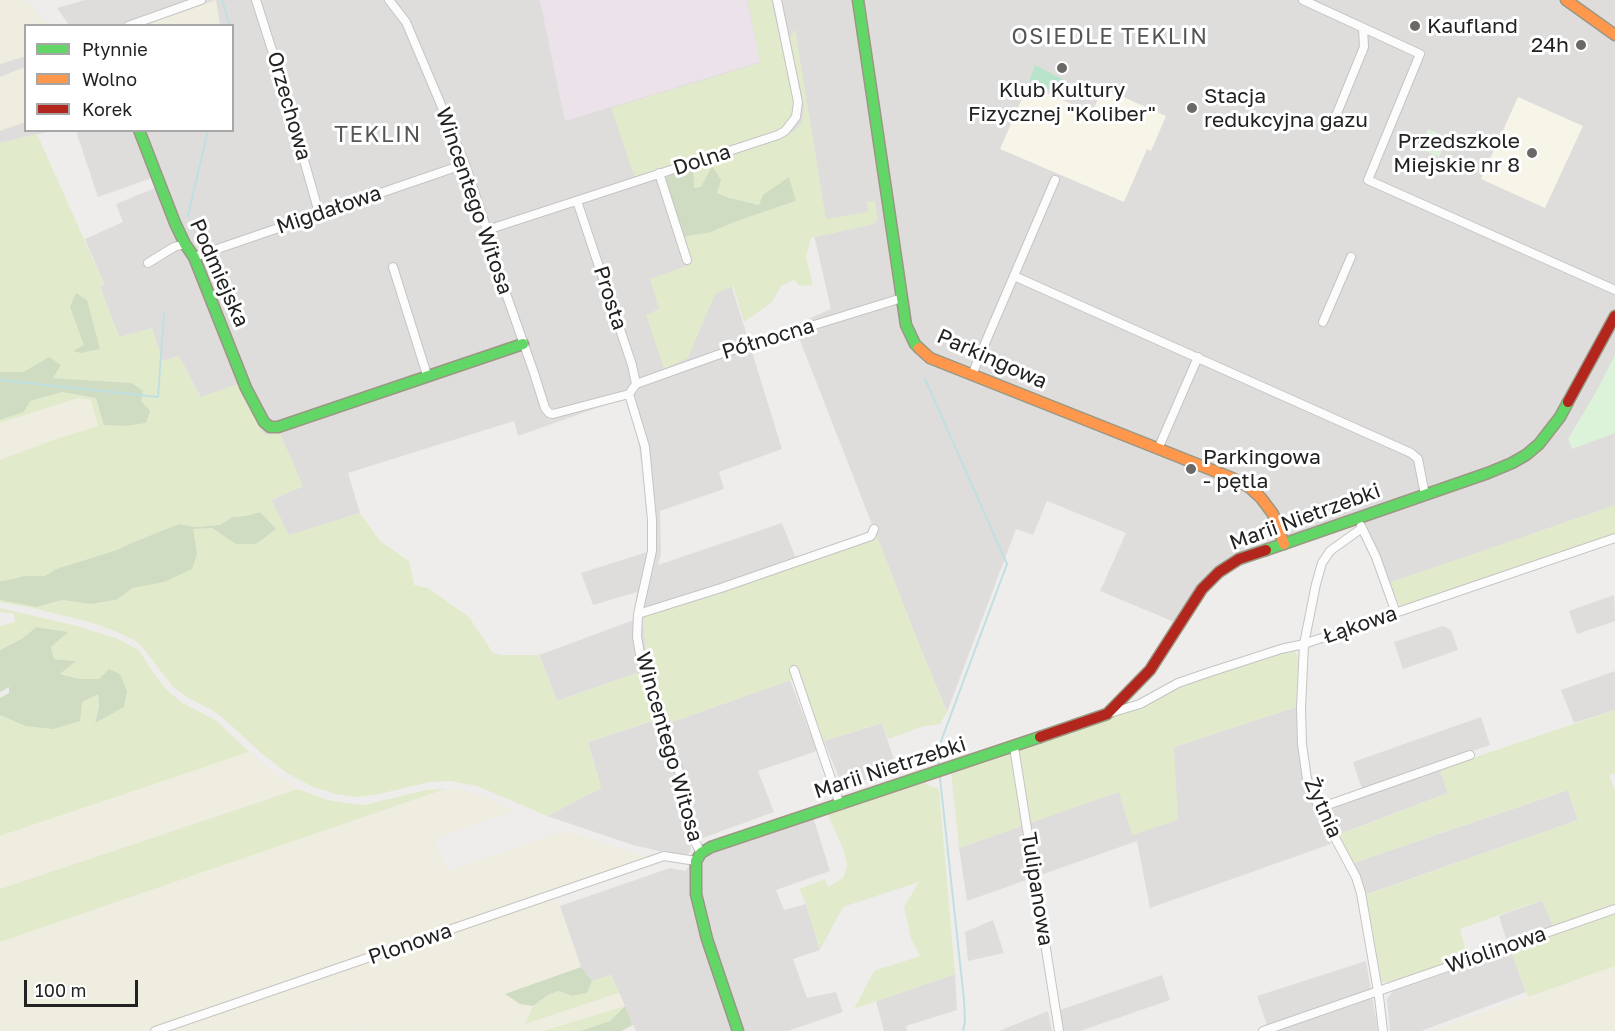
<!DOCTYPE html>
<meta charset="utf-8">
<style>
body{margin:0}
#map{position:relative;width:1615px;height:1031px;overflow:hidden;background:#efedeb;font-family:"Golos Text",sans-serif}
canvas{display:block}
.legend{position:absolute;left:24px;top:24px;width:210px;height:108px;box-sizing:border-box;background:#fff;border:2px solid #a7a7a7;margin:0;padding:8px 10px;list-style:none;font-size:18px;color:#222}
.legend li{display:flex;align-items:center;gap:12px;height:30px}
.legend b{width:30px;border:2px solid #a7a7a7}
.scale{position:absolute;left:24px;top:980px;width:114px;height:27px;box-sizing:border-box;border:3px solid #222;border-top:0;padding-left:8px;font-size:18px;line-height:21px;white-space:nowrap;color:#222;-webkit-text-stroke:4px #fff;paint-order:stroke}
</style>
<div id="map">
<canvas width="1615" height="1031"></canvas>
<ul class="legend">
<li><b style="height:8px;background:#63d668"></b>Płynnie</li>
<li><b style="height:8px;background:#ff974d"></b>Wolno</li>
<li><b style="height:8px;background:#b3261e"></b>Korek</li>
</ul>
<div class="scale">100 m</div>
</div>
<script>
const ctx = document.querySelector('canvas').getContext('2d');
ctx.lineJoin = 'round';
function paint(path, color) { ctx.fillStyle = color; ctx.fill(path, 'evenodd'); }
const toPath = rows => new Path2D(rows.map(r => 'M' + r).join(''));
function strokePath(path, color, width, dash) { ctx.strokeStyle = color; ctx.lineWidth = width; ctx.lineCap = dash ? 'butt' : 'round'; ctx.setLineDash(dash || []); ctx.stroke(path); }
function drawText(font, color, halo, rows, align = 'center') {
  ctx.font = font + ' "Golos Text",sans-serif'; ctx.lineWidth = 6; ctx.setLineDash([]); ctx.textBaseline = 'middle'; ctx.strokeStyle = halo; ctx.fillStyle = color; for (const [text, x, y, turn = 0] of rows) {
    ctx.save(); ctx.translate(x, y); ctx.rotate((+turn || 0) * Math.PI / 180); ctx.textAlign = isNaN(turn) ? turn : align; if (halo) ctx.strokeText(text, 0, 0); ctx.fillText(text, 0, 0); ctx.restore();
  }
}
paint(toPath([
 [85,0,1615,0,1615,507,1389,583,1363,521,1267,555,1237,568,1219,580,1202,598,1184,626,1100,591,1126,533,1047,501,1033,535,1016,529,947,712,918,642,794,325,831,309,789,127,674,100,782,449,719,472,724,489,660,511,661,553,658,565,782,523,797,561,648,669,557,701,539,655,634,620,637,592,593,605,581,573,647,552,649,511,636,428,625,398,518,436,514,421,348,473,360,513,289,536,271,500,303,486,264,435,201,398,179,356,163,361,119,337,100,287,104,284,85,239,123,222,116,204,155,188,152,178,98,197,76,131,232,130,232,26,69,25,57,8],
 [25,56,26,130,52,131,0,143,0,64],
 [1614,595,1615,621,1577,634,1569,611],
 [1443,626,1451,630,1458,650,1403,669,1394,642],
 [1615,671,1615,710,1574,723,1561,690],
 [790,680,817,751,758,771,774,812,703,838,691,844,690,852,686,855,671,854,633,845,547,816,601,788,588,742,665,717,672,722],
 [1296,707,1298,742,1302,777,1331,844,1150,908,1137,841,967,901,959,848,1119,791,1174,747],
 [1481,717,1490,745,1362,789,1353,762],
 [882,723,897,769,843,788,824,741],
 [1440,769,1448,793,1337,835,1324,808],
 [1568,790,1578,820,1367,894,1353,863],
 [810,807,830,871,776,890,784,910,806,904,820,950,793,959,807,998,836,992,843,1012,788,1031,636,1031,611,975,592,981,581,967,560,906,670,868,685,871,708,842],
 [1543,900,1554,929,1507,942,1499,916],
 [993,920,1004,953,968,961,965,932],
 [1511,951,1526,992,1421,1031,1390,1031,1387,999,1393,991],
 [1366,961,1378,1031,1269,1031,1257,996],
 [955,974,957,1010,906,1026,907,1031,884,1031,876,1001],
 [1162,975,1170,1000,1080,1031,1063,1031,1060,1010],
 [1048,1011,1052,1031,999,1031]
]), '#dfdddc');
paint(toPath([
 [540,0,747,0,760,62,565,121]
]), '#ece3ea');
paint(toPath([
 [1028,85,1092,113,1103,88,1166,116,1151,151,1147,149,1124,202,1000,149],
 [1518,97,1583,126,1545,208,1481,179]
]), '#f7f4e8');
paint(toPath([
 [1215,155,1267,177,1262,188,1210,166],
 [1180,424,1323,486,1321,491,1178,429],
 [1125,449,1157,461,1151,477,1119,465],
 [1178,509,1238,535,1239,538,1234,539,1232,544,1214,555,1166,535],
 [1147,567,1189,587,1176,614,1168,616,1132,601]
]), '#dedddc');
paint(toPath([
 [4,0,25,0,48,25,26,26,25,56,0,64,0,1],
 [216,0,220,25,141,25],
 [25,67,25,122,0,131,0,77],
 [78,398,91,399,98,427,50,441,0,460,0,423],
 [249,752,275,774,298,789,0,889,0,836],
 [445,789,459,789,486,797,514,811,435,839,448,871,564,831,621,849,652,857,142,1031,0,1031,0,942],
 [556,897,581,967,505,994,520,1004,533,1006,526,1024,619,993,625,1006,543,1031,365,1031,364,1028,356,1031,161,1031],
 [1615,966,1615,1031,1430,1031]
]), '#efeddf');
paint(toPath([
 [748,0,771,0,793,93,794,113,792,119,784,128,778,131,635,178,611,108,760,63],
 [795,29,826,219,868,212,867,202,875,201,878,221,874,221,875,224,811,238,806,257,813,285,800,286,794,280,781,286,772,302,744,322,733,286,715,294,688,358,664,369,646,315,659,309,650,279,692,264,683,238,691,235,708,233,740,220,796,201,759,205,726,197,701,187,694,189,693,167,780,139,794,131,802,123,804,105,790,38],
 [37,134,104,284,100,287,119,337,152,328,163,361,179,356,200,397,240,383,264,435,279,431,303,486,271,500,289,535,360,513,380,541,409,561,414,585,428,588,469,617,493,653,502,655,539,655,557,701,648,669,642,616,876,534,918,642,947,712,940,724,921,727,888,739,882,723,824,741,800,677,672,722,664,717,588,742,601,788,547,816,477,786,450,781,430,782,379,794,358,797,335,794,311,786,287,773,262,754,222,717,212,710,190,699,173,687,144,649,134,640,112,630,93,623,32,608,0,602,0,600,36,607,62,600,91,604,116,600,133,588,164,582,197,554,192,529,212,528,218,533,260,512,246,516,232,517,220,525,196,527,179,524,134,542,117,550,56,569,45,576,24,576,9,580,0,581,0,460,50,441,98,426,91,400,78,398,0,423,0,420,23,412,29,401,61,392,96,398,141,401,132,383,52,378,49,357,23,372,0,372,0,143],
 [1615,505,1615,535,1407,608,1400,605,1389,583],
 [0,608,73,625,116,638,139,650,152,671,166,689,181,702,217,721,249,752,0,836,0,715,25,726,98,693,99,707,95,722,124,707,99,679,79,679,60,674,75,661,54,659,51,647,67,632,36,627,23,638,0,650,0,626,15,622,14,614,0,612],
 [1288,650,1296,652,1298,658,1296,707,1174,747,1178,820,1132,835,1119,792,959,848,951,772,1139,708,1181,685],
 [1615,710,1615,773,1609,775,1615,790,1615,907,1554,928,1542,900,1460,929,1467,956,1423,972,1390,982,1381,982,1365,895,1578,820,1568,790,1353,863,1338,835,1448,793,1440,769],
 [923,781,930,786,939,789,955,974,854,1009,874,971,920,956,911,939,904,907,919,882,843,907,820,950,806,904,799,889,825,879,828,887,843,878,847,866,844,851,827,813],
 [298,789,328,800,345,803,364,805,426,790,445,789,0,942,0,889],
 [1615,912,1615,966,1528,997,1510,948],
 [611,975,619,993,525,1024,533,1006,548,995,559,991,572,996,586,993,592,981],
 [625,1006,610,1021,580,1031,543,1031]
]), '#e1ebcc');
paint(toPath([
 [712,166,721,180,717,193,726,197,759,205,763,195,789,177,796,201,740,220,708,233,691,235,683,238,665,183,668,175,693,167,694,188,701,187],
 [76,293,87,300,100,349,81,353,73,351,84,345,70,307],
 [49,357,61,365,53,378,132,383,143,391,141,401,150,411,146,423,124,426,104,425,96,398,62,392,30,401,24,412,0,420,0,372,23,372],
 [260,512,276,529,256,544,236,544,212,528,193,529,197,554,192,569,164,582,133,588,116,600,91,604,62,600,36,607,0,600,0,581,9,580,24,576,45,576,56,569,117,550,134,542,179,524,196,527,220,525,232,517,246,516],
 [36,627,68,632,51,647,54,659,76,661,60,674,79,679,99,679,109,669,120,674,127,691,124,707,95,723,99,707,98,694,82,702,80,721,53,729,25,726,0,715,0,698,9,693,9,687,0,692,0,650,23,638],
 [581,967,592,981,587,993,572,996,559,991,548,995,533,1006,520,1004,505,994],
 [625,1006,633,1025,621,1031,580,1031,610,1021]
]), '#cfdcc2');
paint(toPath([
 [1428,129,1448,138,1439,157,1420,148],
 [1615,355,1615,433,1572,449,1568,439,1596,392]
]), '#dcf3d9');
paint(toPath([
 [1035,65,1070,83,1063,96,1029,81]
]), '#b8e4cb');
strokePath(toPath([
 [222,0,230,26],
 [188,216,208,130],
 [925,379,1007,564,937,752,939,767],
 [0,380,158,397,164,314],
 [940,778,964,1000,965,1022,963,1031]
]), '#c0dfe1', 2);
const street = toPath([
 [256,0,279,72,319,213],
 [389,0,406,22,439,100,465,164,487,230,490,248,534,373,545,408,549,413,553,414,629,394],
 [1303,0,1420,54,1368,180,1615,290],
 [128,26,201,0],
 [1331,128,1364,47,1363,28],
 [659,173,687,260],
 [577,201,632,365,636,384,629,394],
 [487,230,778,135,785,131,796,117,798,102,777,0],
 [194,257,465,164],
 [148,263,174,247,185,244],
 [393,267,427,375],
 [1014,276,1411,453,1418,459,1425,495],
 [1323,322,1351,257],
 [972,375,989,334,1055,180],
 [636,384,720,354,902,298],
 [629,394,645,447,652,520,652,551,638,614,637,637,643,671,680,774,694,840,701,853],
 [1158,449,1198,357],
 [1361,526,1376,557,1396,613],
 [1362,528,1330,551,1322,563,1316,584,1304,644,1301,708,1302,744,1307,779,1319,808,1356,877,1361,893,1379,997,1383,1031],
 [638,614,721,588,871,536,874,529],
 [794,670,840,805],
 [1110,713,1140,704,1178,683,1210,672,1281,649,1304,644,1615,538],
 [1014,747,1059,1031],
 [1319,808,1470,755],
 [155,1031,664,856,696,861],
 [1263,1031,1615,909]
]);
const fast = toPath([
 [858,0,906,325,915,344,919,348],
 [139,130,175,223,185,244,194,257,246,388,264,422,270,427,278,427,523,344],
 [1266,550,1488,473,1512,463,1526,455,1539,444,1560,417,1568,402],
 [738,1031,707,939,696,894,696,861,701,853,711,847,1040,737]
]);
const slow = toPath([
 [1566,0,1615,35],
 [919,348,930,358,1232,478,1249,487,1261,498,1273,514,1284,544]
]);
const jam = toPath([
 [1568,402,1615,316],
 [1040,737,1107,714,1150,670,1202,589,1219,572,1239,559,1266,550]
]);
strokePath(street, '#c5c4c3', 10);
strokePath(fast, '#9a9883', 13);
strokePath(slow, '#9a9883', 13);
strokePath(jam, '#9a9883', 13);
strokePath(street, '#fdfcfc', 8);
strokePath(fast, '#63d668', 10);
strokePath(slow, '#ff974d', 10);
strokePath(jam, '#b3261e', 10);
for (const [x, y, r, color] of [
 [1415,26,6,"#6a6968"],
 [1581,45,6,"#6a6968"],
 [1062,68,6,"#6a6968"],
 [1192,108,6,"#6a6968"],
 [1532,153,6,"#6a6968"],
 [1191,469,6,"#6a6968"]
]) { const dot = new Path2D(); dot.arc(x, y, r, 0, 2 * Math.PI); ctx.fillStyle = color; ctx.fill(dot); strokePath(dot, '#fff', 2); }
drawText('21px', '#222', '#fff', [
 ["Kaufland",1427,26],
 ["24h",1569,45,"right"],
 ["Klub Kultury",1062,90,"center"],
 ["Fizycznej \"Koliber\"",1062,114,"center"],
 ["Stacja",1204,96],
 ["redukcyjna gazu",1204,120],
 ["Przedszkole",1520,141,"right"],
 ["Miejskie nr 8",1520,165,"right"],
 ["Parkingowa",1203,457],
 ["- pętla",1203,481]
], 'left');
drawText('21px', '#222', '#fff', [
 ["Orzechowa",289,106,74],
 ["Dolna",702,160,-18],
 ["Wincentego Witosa",474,201,71],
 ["Migdałowa",329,210,-19],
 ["Podmiejska",219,273,66],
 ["Prosta",610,298,72],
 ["Północna",768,339,-17],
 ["Parkingowa",992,359,24],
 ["Marii Nietrzebki",1305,517,-20],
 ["Łąkowa",1360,625,-19],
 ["Wincentego Witosa",669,747,74],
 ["Marii Nietrzebki",890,768,-18],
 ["Żytnia",1323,808,66],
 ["Tulipanowa",1037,889,81],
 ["Plonowa",410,944,-19],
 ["Wiolinowa",1496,950,-19]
]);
ctx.letterSpacing = '1.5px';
drawText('22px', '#555', '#fff', [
 ["OSIEDLE TEKLIN",1110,37],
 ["TEKLIN",378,135]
]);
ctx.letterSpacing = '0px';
</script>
